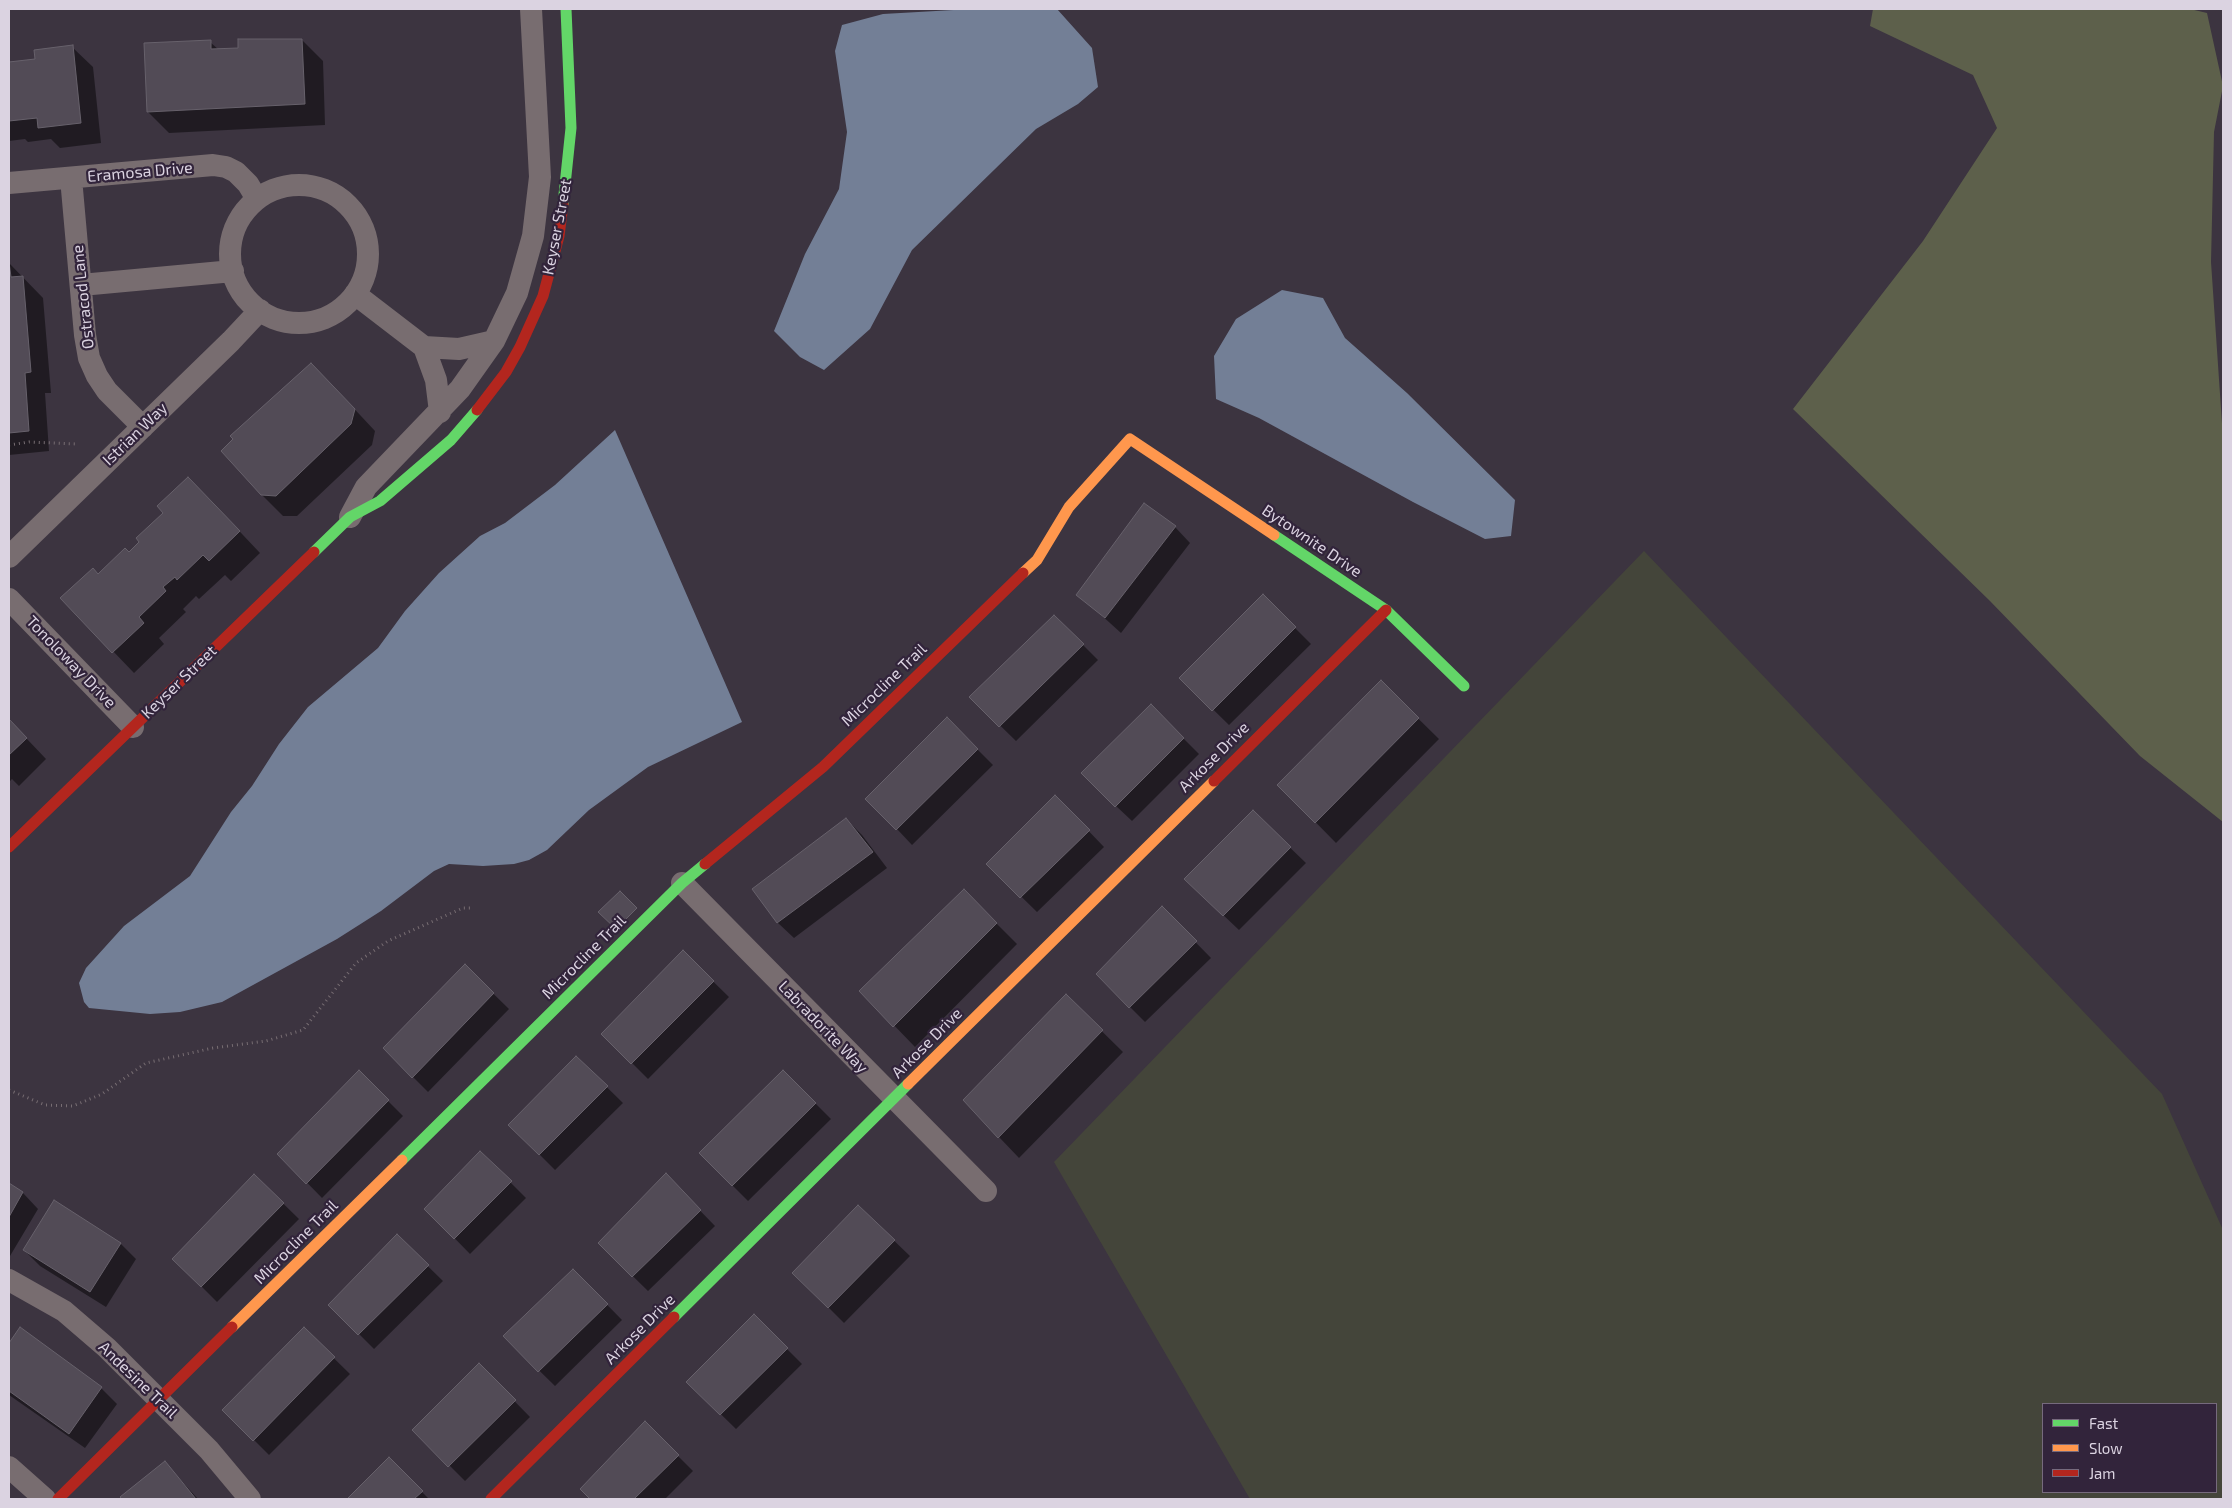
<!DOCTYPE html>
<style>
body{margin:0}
#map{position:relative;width:2232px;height:1508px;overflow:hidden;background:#3c3440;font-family:"Exo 2",sans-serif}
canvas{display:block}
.frame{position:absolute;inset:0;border:10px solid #dbd3e1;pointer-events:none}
.legend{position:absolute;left:2042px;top:1403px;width:175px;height:90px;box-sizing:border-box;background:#32243b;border:1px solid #766a7d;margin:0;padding:6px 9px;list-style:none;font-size:15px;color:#dbd3e1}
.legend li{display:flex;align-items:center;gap:10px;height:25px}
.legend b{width:25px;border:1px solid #766a7d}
</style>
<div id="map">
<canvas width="2232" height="1508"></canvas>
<div class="frame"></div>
<ul class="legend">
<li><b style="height:6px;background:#63d668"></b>Fast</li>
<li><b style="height:6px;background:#ff974d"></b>Slow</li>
<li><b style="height:6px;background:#b3261e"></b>Jam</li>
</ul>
</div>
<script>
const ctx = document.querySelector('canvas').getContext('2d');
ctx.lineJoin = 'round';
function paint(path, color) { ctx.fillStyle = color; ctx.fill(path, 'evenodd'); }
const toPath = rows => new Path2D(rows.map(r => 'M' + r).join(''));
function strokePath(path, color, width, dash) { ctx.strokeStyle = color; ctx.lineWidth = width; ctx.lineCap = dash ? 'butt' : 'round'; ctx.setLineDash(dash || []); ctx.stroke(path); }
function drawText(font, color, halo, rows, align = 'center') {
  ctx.font = font + ' "Exo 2",sans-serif'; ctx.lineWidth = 4.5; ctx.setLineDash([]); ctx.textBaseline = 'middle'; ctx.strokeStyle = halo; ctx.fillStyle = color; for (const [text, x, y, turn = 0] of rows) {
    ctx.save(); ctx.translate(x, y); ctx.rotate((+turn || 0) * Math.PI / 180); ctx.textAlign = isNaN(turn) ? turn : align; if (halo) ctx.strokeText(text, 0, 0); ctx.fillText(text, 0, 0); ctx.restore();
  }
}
paint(toPath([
 [1644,551,2162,1094,2223,1230,2223,1499,1250,1499,1054,1162],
 [2043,1404,2216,1404,2216,1492,2043,1492]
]), '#44453a');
paint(toPath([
 [1873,9,2190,9,2207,13,2223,86,2214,132,2211,262,2223,438,2223,822,2140,756,1990,601,1793,409,1923,241,1997,128,1973,75,1870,26]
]), '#5d604b');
paint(toPath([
 [971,9,1057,9,1092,48,1098,87,1078,104,1036,129,912,250,870,329,824,370,800,357,774,331,805,254,839,189,847,132,835,51,842,25,883,14],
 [1282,290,1323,298,1345,338,1407,393,1515,500,1511,536,1485,539,1413,502,1259,418,1216,399,1214,356,1236,319],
 [615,430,742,722,648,767,589,810,547,850,529,860,514,864,483,866,449,864,434,871,381,911,337,939,222,1002,180,1012,150,1014,89,1008,84,1002,79,983,86,968,124,926,190,876,231,812,252,786,279,744,308,707,378,648,405,611,439,573,480,536,505,523,555,485]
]), '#737f96');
paint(toPath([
 [302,40,323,61,325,125,169,133,148,112,210,42,219,50],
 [72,47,93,67,101,143,60,148,51,139,28,142,25,139,9,141,9,63,36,60],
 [9,263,43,298,51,393,45,393,49,451,9,455],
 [332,385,375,431,372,445,297,516,283,516,262,495],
 [209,499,260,553,231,581,225,575,199,599,196,596,183,609,186,612,159,638,164,644,134,673,62,598,129,554,141,542],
 [1175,527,1190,543,1121,633,1078,594],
 [1263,596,1311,644,1229,725,1181,678],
 [1054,616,1098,660,1016,741,971,697],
 [1381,682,1439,739,1336,843,1279,785],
 [1151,706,1199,754,1132,821,1098,789],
 [947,719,993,765,912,845,897,829],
 [9,720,46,759,19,786,12,779,9,782],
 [1055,796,1104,847,1037,912,988,864],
 [1253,812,1306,863,1239,930,1201,894],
 [846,819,862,835,887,868,794,938,778,923,754,889],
 [964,891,1017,944,915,1047,861,991],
 [1162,908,1211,958,1145,1022,1097,974],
 [683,952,729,997,648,1079,603,1034],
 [465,966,509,1009,428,1092,384,1048],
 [1066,996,1123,1052,1019,1158,999,1137],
 [576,1057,623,1103,555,1170,510,1125],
 [783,1071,831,1119,748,1201,700,1153],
 [359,1072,403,1116,322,1198,279,1154],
 [480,1152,526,1198,470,1254,426,1209],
 [254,1175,299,1219,217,1302,174,1259],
 [9,1185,23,1193,38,1209,10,1256],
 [681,1191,715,1226,648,1291,599,1243],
 [54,1202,121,1244,136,1259,106,1307,40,1266,24,1250],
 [858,1206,910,1256,844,1323,809,1288],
 [397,1236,443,1281,374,1349,330,1305],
 [573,1270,622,1320,555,1386,504,1336],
 [754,1316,802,1364,736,1429,688,1382],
 [20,1329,101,1388,117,1404,85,1448,9,1395,9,1346],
 [304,1329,350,1374,269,1455,224,1410],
 [479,1365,530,1417,465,1481,414,1430],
 [645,1423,693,1471,665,1499,592,1499,582,1489],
 [389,1459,429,1499,349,1499],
 [165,1463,198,1499,123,1499,122,1497]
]), '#0007');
const building = toPath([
 [238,39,302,39,305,104,147,112,144,43,211,40,211,49,238,48,238,39],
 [73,45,81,123,38,128,37,118,9,121,9,62,35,59,34,50,73,45],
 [9,262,11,277,23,276,31,372,25,373,29,431,9,433,9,262],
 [311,363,355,409,351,424,276,496,261,495,221,451,233,439,230,436,311,363],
 [188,477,240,531,209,561,203,555,177,580,175,577,163,587,166,591,139,617,144,623,112,653,60,598,93,568,98,574,125,548,129,552,139,542,136,538,163,513,157,506,188,477],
 [1144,503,1176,526,1105,618,1076,595,1144,503],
 [1263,594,1296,627,1212,711,1179,678,1263,594],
 [1054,615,1084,644,999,727,969,697,1054,615],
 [1381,680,1419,718,1315,823,1277,785,1381,680],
 [1151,704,1184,738,1115,807,1081,773,1151,704],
 [947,717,978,749,896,830,865,799,947,717],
 [9,719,27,738,9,755,9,719],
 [1055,795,1090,830,1020,898,986,864,1055,795],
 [1253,810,1291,847,1223,916,1184,879,1253,810],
 [846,818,873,852,777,923,752,889,846,818],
 [964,889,997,923,893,1027,859,991,964,889],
 [620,891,637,908,616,929,598,912,620,891],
 [1162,906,1197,941,1129,1008,1096,974,1162,906],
 [683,950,714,981,631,1064,601,1034,683,950],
 [465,964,494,993,412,1078,383,1048,465,964],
 [1066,994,1103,1030,998,1138,963,1100,1066,994],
 [576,1056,608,1086,539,1155,508,1125,576,1056],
 [359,1070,389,1100,306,1184,277,1154,359,1070],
 [783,1070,816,1103,732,1186,699,1153,783,1070],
 [480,1151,512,1181,454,1239,424,1209,480,1151],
 [666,1173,701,1210,632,1277,598,1243,666,1173],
 [254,1174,284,1203,201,1287,172,1259,254,1174],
 [9,1183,23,1192,9,1217,9,1183],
 [54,1200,121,1243,90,1292,23,1250,54,1200],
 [858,1205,895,1240,828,1308,792,1273,858,1205],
 [397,1234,429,1265,358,1335,328,1305,397,1234],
 [573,1269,608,1304,538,1372,503,1336,573,1269],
 [754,1314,788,1348,720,1415,686,1382,754,1314],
 [20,1327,102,1387,69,1434,9,1391,9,1343,20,1327],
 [304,1327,335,1357,253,1441,222,1410,304,1327],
 [479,1363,516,1400,448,1467,412,1430,479,1363],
 [645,1421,679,1455,634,1499,590,1499,580,1489,645,1421],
 [389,1457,423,1491,414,1499,347,1499,389,1457],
 [165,1461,196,1499,122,1499,120,1497,165,1461]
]);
paint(building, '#524b56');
strokePath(building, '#67616b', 1);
strokePath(toPath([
 [9,445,29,442,77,444],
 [9,1090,45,1105,73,1106,102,1094,146,1063,213,1048,266,1041,303,1030,356,963,388,941,463,908,471,908]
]), '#776d72', 3, [1, 4]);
strokePath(toPath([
 [71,178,85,335,89,358,97,376,107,391,143,427],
 [9,183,213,165,226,167,236,172,248,184,257,199],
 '230 254a69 69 0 1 1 138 0a69 69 0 1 1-138 0Z',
 [81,285,233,271],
 [355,294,424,347,436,380,440,412],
 [424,347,459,349,494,341],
 [350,517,366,487,460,389,494,341,517,293,533,236,540,177,531,9],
 [9,557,231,341,260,310],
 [9,599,133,727],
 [682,883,986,1191],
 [9,1280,64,1311,107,1348,209,1450,250,1499],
 [9,1467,45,1499]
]), '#786d70', 22);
strokePath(toPath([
 [563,204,571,128,566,9],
 [1274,535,1386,610,1464,686],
 [314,552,350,517,380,501,451,440,477,410],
 [402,1160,682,883,705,864],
 [674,1317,908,1084]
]), '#63d668', 11);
strokePath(toPath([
 [1023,573,1037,560,1069,507,1130,439,1274,535],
 [908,1084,1214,781],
 [232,1327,402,1160]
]), '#ff974d', 11);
strokePath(toPath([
 [477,410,506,372,520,347,543,296,559,236,563,204],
 [1214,781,1386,610],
 [9,847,314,552],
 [705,864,823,767,1023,573],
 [58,1499,232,1327],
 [491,1499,674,1317]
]), '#b3261e', 11);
drawText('16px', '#dbd3e1', '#32243b', [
 ["Eramosa Drive",140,172,-5],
 ["Keyser Street",557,227,-79],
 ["Ostracod Lane",83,297,-96],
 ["Istrian Way",135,434,-44],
 ["Bytownite Drive",1312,541,34],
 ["Tonoloway Drive",71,662,46],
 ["Keyser Street",179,682,-44],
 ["Microcline Trail",884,685,-44],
 ["Arkose Drive",1214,757,-45],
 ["Microcline Trail",584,957,-45],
 ["Labradorite Way",823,1027,46],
 ["Arkose Drive",927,1043,-45],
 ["Microcline Trail",296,1242,-45],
 ["Arkose Drive",640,1329,-45],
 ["Andesine Trail",138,1380,44]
]);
</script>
